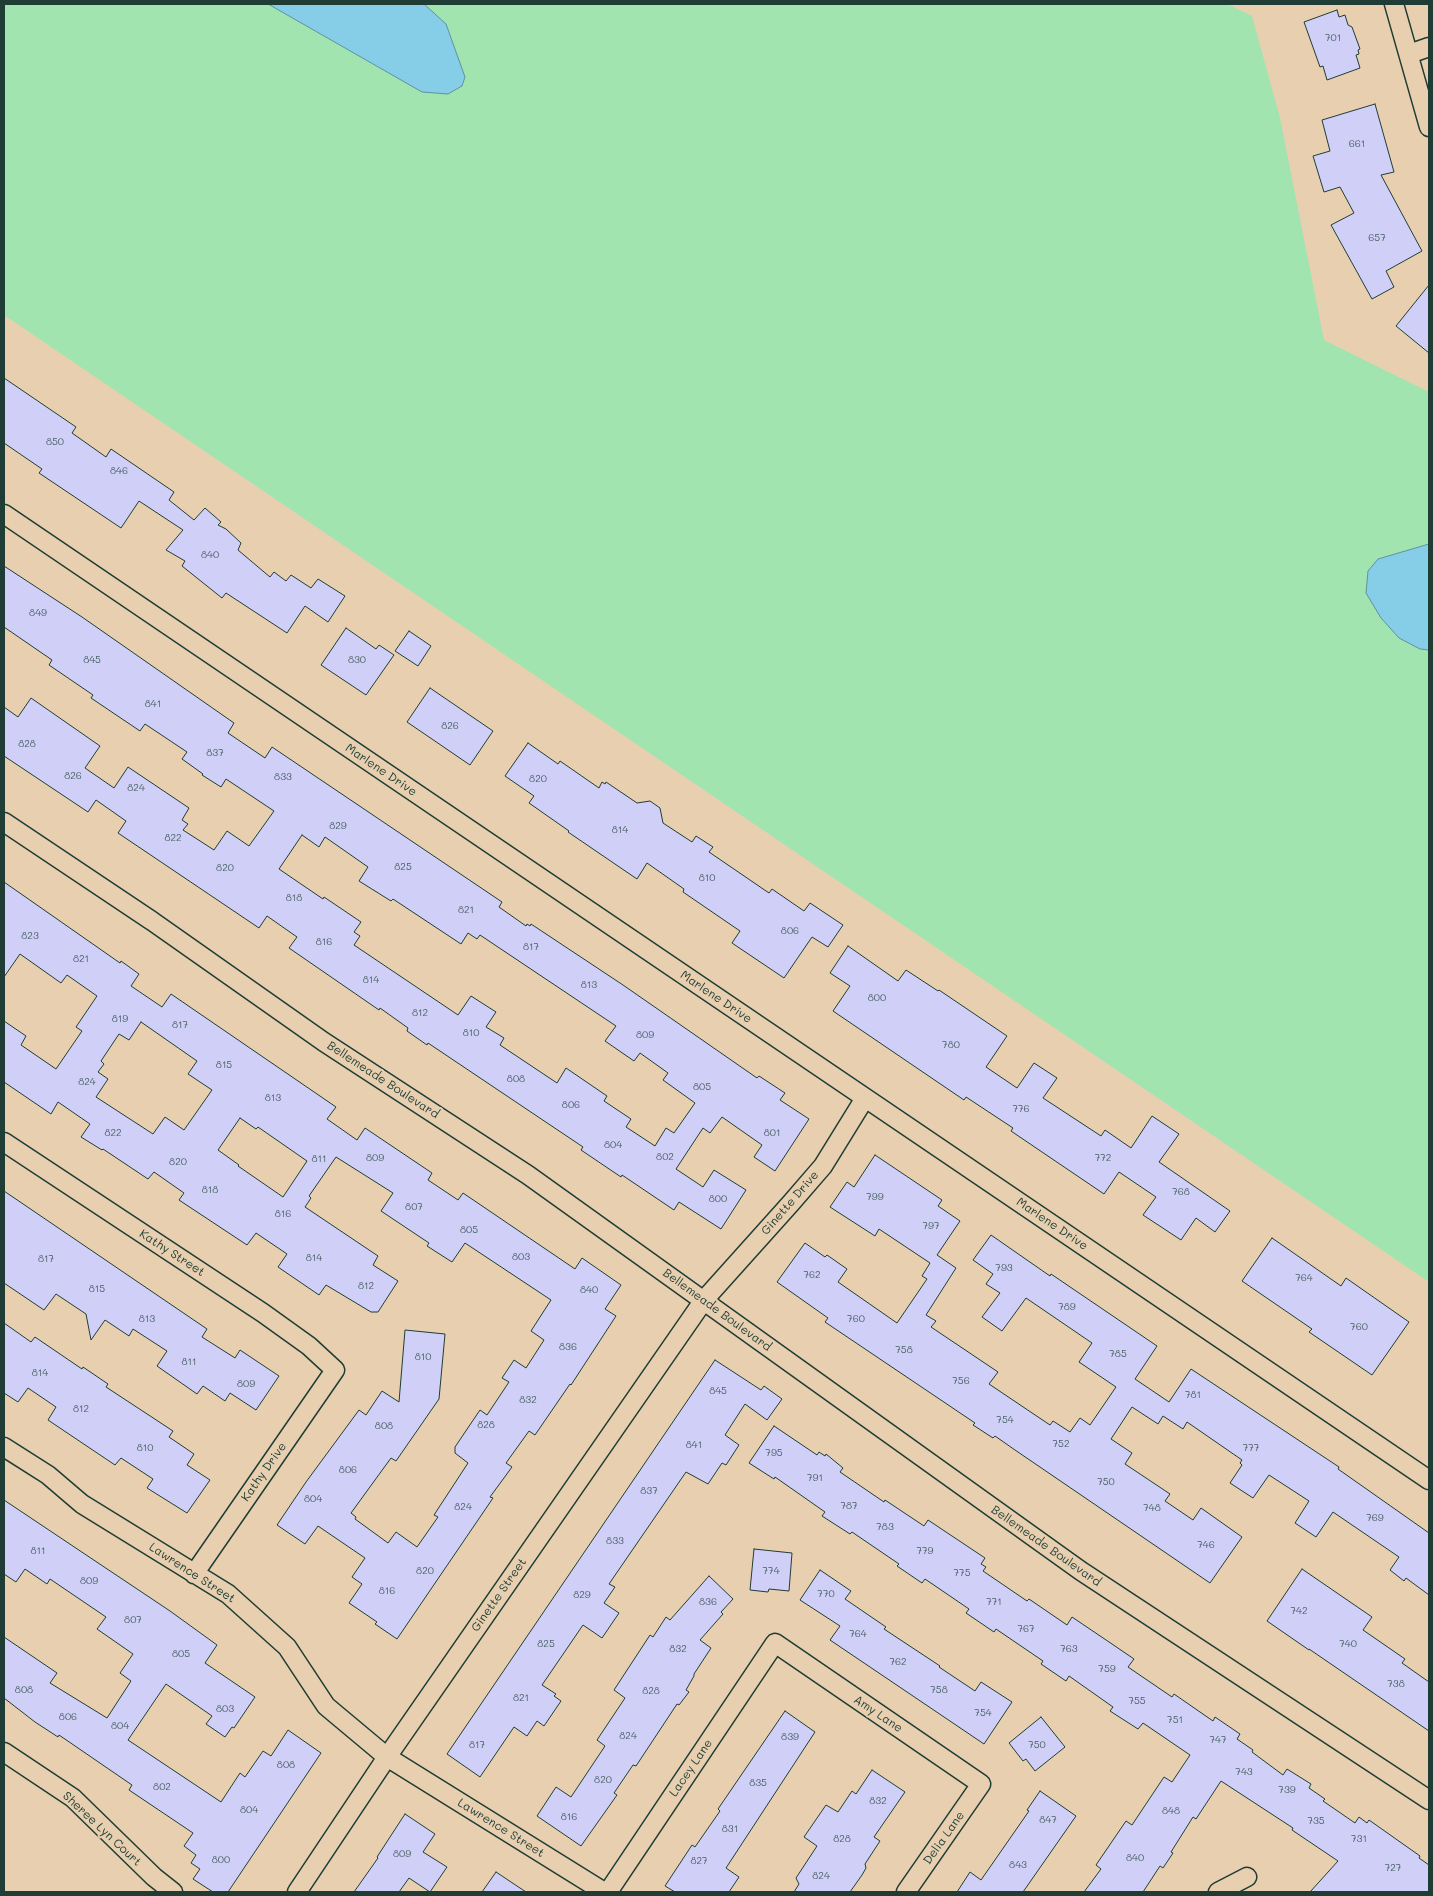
<!DOCTYPE html>
<style>
body{margin:0}
#map{position:relative;width:1433px;height:1896px;overflow:hidden;background:#e8cfb0;font-family:Mali,sans-serif}
canvas{display:block}
.frame{position:absolute;inset:0;border:5px solid #1f3d34;pointer-events:none}
</style>
<div id="map">
<canvas width="1433" height="1896"></canvas>
<div class="frame"></div>
</div>
<script>
const ctx = document.querySelector('canvas').getContext('2d');
ctx.lineJoin = 'round';
function paint(path, color) { ctx.fillStyle = color; ctx.fill(path, 'evenodd'); }
const toPath = rows => new Path2D(rows.map(r => 'M' + r).join(''));
function strokePath(path, color, width, dash) { ctx.strokeStyle = color; ctx.lineWidth = width; ctx.lineCap = dash ? 'butt' : 'round'; ctx.setLineDash(dash || []); ctx.stroke(path); }
function drawText(font, color, halo, rows, align = 'center') {
  ctx.font = font + ' Mali,sans-serif'; ctx.lineWidth = 4; ctx.setLineDash([]); ctx.textBaseline = 'middle'; ctx.strokeStyle = halo; ctx.fillStyle = color; for (const [text, x, y, turn = 0] of rows) {
    ctx.save(); ctx.translate(x, y); ctx.rotate((+turn || 0) * Math.PI / 180); ctx.textAlign = isNaN(turn) ? turn : align; if (halo) ctx.strokeText(text, 0, 0); ctx.fillText(text, 0, 0); ctx.restore();
  }
}
paint(toPath([
 [4,4,1227,4,1252,16,1280,118,1324,340,1429,392,1429,1282,4,315]
]), '#a1e4af');
const water = toPath([
 [268,4,424,4,446,24,465,77,462,86,448,94,422,92,268,4],
 [1429,544,1429,650,1420,649,1399,638,1381,618,1366,593,1368,571,1378,559,1429,544]
]);
paint(water, '#86cde8');
strokePath(water, '#5d93a0', 1);
const building = toPath([
 [1337,10,1339,17,1345,15,1348,25,1352,27,1360,49,1358,50,1359,54,1356,55,1360,68,1327,80,1323,66,1320,67,1304,22,1337,10],
 [1375,104,1394,172,1381,175,1422,251,1386,271,1394,287,1372,299,1331,225,1354,213,1340,187,1324,192,1313,156,1330,151,1322,120,1375,104],
 [1429,285,1429,353,1396,326,1429,285],
 [4,378,76,427,72,433,106,457,111,449,174,492,169,500,194,520,205,508,221,522,218,525,226,529,241,543,238,550,270,577,274,572,286,581,291,575,311,588,318,579,345,596,328,622,305,606,287,633,226,593,222,598,182,566,185,561,166,550,183,530,139,501,121,528,39,473,42,469,4,443,4,378],
 [4,566,82,617,234,723,228,733,265,758,272,747,502,902,499,907,526,926,527,924,530,926,531,924,623,985,757,1078,759,1076,785,1093,780,1100,809,1119,775,1171,754,1157,762,1145,722,1117,710,1133,703,1128,676,1169,703,1187,714,1170,746,1190,721,1229,679,1202,674,1210,622,1175,621,1177,581,1150,583,1147,428,1043,427,1045,407,1031,408,1028,380,1008,379,1010,289,948,297,937,267,916,259,928,118,833,126,821,96,800,88,812,4,756,4,707,18,717,31,698,100,746,85,768,114,788,128,767,189,808,182,820,188,824,183,830,214,850,227,831,249,846,274,811,226,779,221,787,202,775,203,774,182,759,187,752,145,724,140,731,91,698,93,695,49,665,52,660,4,627,4,566],
 [302,835,319,847,325,837,368,867,359,881,391,901,393,899,461,944,468,933,477,939,480,935,616,1026,605,1041,634,1061,640,1053,668,1073,663,1080,695,1103,674,1133,666,1128,655,1146,626,1127,631,1119,604,1101,607,1096,566,1068,557,1083,500,1045,504,1038,486,1027,496,1012,471,996,458,1015,354,945,360,936,354,932,361,922,324,897,323,899,279,869,302,835],
 [346,628,376,649,379,645,394,655,366,695,321,665,346,628],
 [409,631,431,646,418,666,395,651,409,631],
 [430,688,493,731,470,765,407,722,430,688],
 [528,743,558,764,560,761,599,788,602,782,605,784,606,782,637,803,650,801,660,808,663,823,692,842,696,836,713,847,709,852,769,893,772,889,804,911,810,903,843,925,828,947,812,937,784,978,732,943,740,931,683,892,684,889,647,863,637,879,568,832,569,831,529,803,534,796,505,776,528,743],
 [4,882,120,963,121,961,139,974,131,986,162,1007,171,994,336,1107,327,1119,357,1140,365,1128,432,1173,428,1180,458,1200,463,1193,575,1269,582,1258,621,1285,605,1309,616,1316,571,1385,570,1384,535,1435,529,1431,506,1463,512,1467,490,1497,493,1498,397,1639,375,1624,377,1622,349,1603,362,1584,352,1577,365,1558,318,1526,305,1544,277,1525,306,1482,359,1410,366,1415,382,1391,399,1402,405,1330,445,1334,439,1399,396,1461,391,1458,351,1513,356,1517,355,1519,388,1543,396,1532,417,1547,438,1517,434,1515,468,1463,455,1453,455,1447,480,1410,487,1415,509,1382,502,1378,514,1360,526,1368,544,1340,531,1331,551,1300,465,1243,452,1262,427,1246,429,1243,381,1211,393,1193,336,1157,309,1196,311,1198,305,1207,378,1256,373,1265,398,1281,378,1312,371,1312,326,1285,319,1295,278,1267,287,1254,256,1233,247,1245,179,1200,184,1193,154,1172,148,1179,103,1149,102,1150,81,1137,90,1124,58,1102,51,1114,4,1082,4,1021,26,1036,21,1045,56,1069,82,1031,76,1027,97,996,67,975,61,983,20,954,4,977,4,882],
 [141,1022,197,1061,188,1074,212,1090,184,1130,165,1117,153,1134,96,1097,108,1079,98,1072,104,1064,101,1061,119,1034,129,1040,141,1022],
 [240,1118,256,1129,258,1127,307,1161,283,1197,238,1166,239,1165,218,1150,240,1118],
 [848,946,898,981,906,970,938,991,939,990,1007,1036,986,1067,1017,1088,1034,1063,1057,1078,1043,1098,1101,1136,1105,1130,1131,1148,1152,1116,1179,1134,1159,1162,1230,1211,1215,1232,1196,1218,1181,1240,1143,1215,1156,1197,1119,1172,1104,1194,1011,1131,1013,1128,966,1097,964,1100,833,1011,850,986,830,973,848,946],
 [875,1155,942,1200,938,1206,960,1221,937,1255,956,1268,926,1315,936,1321,931,1327,998,1372,989,1384,1050,1425,1053,1421,1070,1432,1080,1418,1090,1425,1116,1387,1079,1362,1092,1343,1026,1298,1002,1331,982,1317,1000,1293,986,1284,993,1274,973,1260,991,1235,1050,1276,1051,1274,1157,1346,1135,1379,1169,1402,1191,1369,1339,1467,1338,1469,1429,1533,1429,1595,1406,1578,1404,1581,1390,1570,1399,1557,1333,1512,1316,1537,1295,1523,1309,1501,1269,1475,1253,1498,1230,1483,1242,1465,1240,1463,1242,1460,1187,1422,1183,1429,1163,1416,1158,1424,1132,1407,1111,1439,1132,1453,1125,1464,1170,1494,1165,1501,1193,1520,1201,1508,1242,1537,1210,1583,1015,1450,995,1436,993,1438,973,1425,975,1423,825,1322,828,1318,777,1282,805,1243,825,1257,827,1255,847,1269,838,1282,897,1323,927,1279,922,1276,930,1263,879,1229,875,1236,830,1207,847,1182,854,1187,875,1155],
 [4,1191,207,1329,202,1337,235,1358,240,1350,279,1376,256,1410,230,1393,225,1401,203,1386,197,1394,157,1366,167,1351,133,1329,129,1336,105,1320,91,1340,86,1314,56,1294,44,1310,4,1283,4,1191],
 [1272,1238,1341,1286,1346,1278,1409,1322,1372,1375,1309,1332,1312,1329,1242,1281,1272,1238],
 [4,1323,31,1342,35,1337,82,1369,83,1367,108,1384,106,1387,173,1431,169,1437,194,1454,187,1465,210,1480,187,1513,147,1488,153,1479,121,1458,115,1465,48,1420,56,1407,28,1388,18,1402,4,1393,4,1323],
 [715,1360,761,1390,764,1386,782,1399,767,1420,745,1404,725,1435,739,1445,726,1465,722,1463,708,1484,686,1472,609,1584,615,1587,604,1603,619,1613,602,1638,583,1625,542,1685,556,1694,554,1696,561,1701,544,1726,537,1721,527,1736,514,1727,480,1777,447,1754,715,1360],
 [774,1426,817,1455,819,1452,825,1456,826,1454,843,1468,840,1472,884,1502,885,1500,924,1526,928,1520,985,1558,981,1564,986,1567,983,1571,1027,1601,1029,1599,1067,1625,1072,1617,1112,1644,1134,1659,1128,1667,1172,1697,1174,1694,1213,1721,1215,1717,1240,1734,1237,1739,1253,1750,1252,1752,1283,1775,1287,1769,1311,1784,1309,1788,1325,1799,1323,1801,1355,1823,1359,1817,1367,1823,1369,1820,1420,1856,1419,1858,1429,1865,1429,1892,1310,1892,1338,1861,1292,1830,1293,1828,1221,1781,1196,1819,1193,1817,1171,1852,1173,1853,1163,1868,1160,1866,1143,1892,1084,1892,1101,1869,1096,1865,1126,1821,1132,1825,1164,1777,1172,1782,1190,1755,1143,1723,1138,1729,1110,1711,1113,1707,1069,1676,1066,1681,1041,1664,1043,1661,996,1629,994,1632,966,1613,969,1609,925,1579,922,1583,897,1566,899,1564,852,1532,850,1534,822,1516,825,1512,775,1477,774,1479,749,1463,774,1426],
 [4,1500,170,1611,217,1645,205,1663,255,1697,234,1728,232,1727,225,1737,206,1724,212,1716,166,1684,128,1740,221,1802,240,1773,245,1777,263,1751,271,1756,288,1730,321,1753,228,1892,213,1892,193,1879,200,1869,191,1863,196,1855,184,1846,193,1833,129,1790,132,1785,59,1735,58,1737,35,1722,4,1698,4,1637,57,1673,50,1683,107,1718,131,1681,120,1673,133,1654,97,1629,106,1617,50,1579,47,1584,25,1569,16,1582,4,1574,4,1500],
 [754,1549,792,1553,789,1591,769,1589,768,1592,750,1590,754,1549],
 [1302,1569,1372,1617,1363,1630,1405,1659,1402,1663,1429,1682,1429,1731,1309,1649,1309,1650,1267,1621,1302,1569],
 [820,1570,851,1591,845,1599,886,1627,884,1629,940,1666,939,1667,975,1691,981,1682,1012,1702,984,1744,830,1640,840,1626,800,1600,820,1570],
 [709,1576,733,1599,721,1612,723,1614,700,1640,711,1648,694,1674,694,1676,686,1690,689,1692,679,1705,677,1704,636,1766,633,1765,614,1793,617,1795,581,1846,537,1816,556,1787,571,1797,605,1746,597,1740,625,1698,614,1690,650,1635,653,1637,666,1617,670,1620,709,1576],
 [785,1711,815,1732,726,1868,739,1877,729,1892,675,1892,665,1886,692,1845,695,1847,720,1811,718,1809,785,1711],
 [1041,1717,1065,1747,1035,1771,1026,1759,1023,1761,1009,1743,1041,1717],
 [872,1770,905,1792,874,1837,880,1841,865,1864,866,1868,862,1875,850,1892,794,1892,799,1884,796,1878,817,1846,804,1837,826,1805,838,1812,852,1791,856,1794,872,1770],
 [1040,1791,1076,1816,1023,1892,957,1892,970,1872,981,1880,1029,1811,1027,1810,1040,1791],
 [405,1814,435,1834,423,1852,447,1867,430,1892,409,1878,399,1892,354,1892,378,1858,377,1857,405,1814],
 [496,1872,526,1892,482,1892,496,1872]
]);
paint(building, '#cfcff8');
strokePath(building, '#1f3d34', 1);
const minor = toPath([
 [1394,4,1429,127],
 [1409,54,1429,47],
 [4,514,1429,1480],
 [4,822,152,921,324,1042,528,1175,1081,1571,1429,1800],
 [4,1142,263,1313,309,1346,335,1370,194,1574],
 [4,1447,48,1475,82,1504,228,1594,287,1647,326,1706,387,1757,604,1892],
 [4,1752,73,1798,154,1877,173,1892],
 [297,1892,387,1757,704,1300,791,1203,823,1166,865,1098],
 [608,1892,775,1643,981,1784,906,1892],
 [1218,1892,1247,1877]
]);
strokePath(minor, '#1f3d34', 21);
strokePath(minor, '#e8cfb0', 18);
drawText('10px', '#4b6265', null, [
 ["701",1333,38],
 ["661",1357,144],
 ["657",1377,238],
 ["850",55,442],
 ["846",119,471],
 ["840",210,555],
 ["849",38,613],
 ["845",92,660],
 ["830",357,660],
 ["841",153,704],
 ["826",450,726],
 ["828",27,744],
 ["837",215,753],
 ["826",73,776],
 ["833",283,777],
 ["820",538,779],
 ["824",136,788],
 ["829",338,826],
 ["814",620,830],
 ["822",173,838],
 ["825",403,867],
 ["820",225,868],
 ["810",707,878],
 ["818",294,898],
 ["821",466,910],
 ["806",790,931],
 ["823",30,936],
 ["816",324,942],
 ["817",531,947],
 ["821",81,959],
 ["814",371,980],
 ["813",589,985],
 ["800",877,998],
 ["812",420,1013],
 ["819",120,1019],
 ["817",180,1025],
 ["810",471,1033],
 ["809",645,1035],
 ["780",951,1045],
 ["815",224,1065],
 ["808",516,1079],
 ["824",87,1082],
 ["805",702,1087],
 ["813",273,1098],
 ["806",571,1105],
 ["776",1021,1109],
 ["822",113,1133],
 ["801",772,1133],
 ["804",613,1145],
 ["802",665,1157],
 ["809",375,1158],
 ["772",1103,1158],
 ["811",319,1159],
 ["820",178,1162],
 ["818",210,1190],
 ["768",1181,1192],
 ["799",875,1197],
 ["800",718,1199],
 ["807",414,1207],
 ["816",283,1214],
 ["797",931,1226],
 ["805",469,1230],
 ["803",521,1257],
 ["814",314,1258],
 ["817",46,1259],
 ["793",1004,1268],
 ["762",812,1275],
 ["764",1304,1278],
 ["812",366,1286],
 ["815",97,1289],
 ["840",589,1290],
 ["789",1067,1307],
 ["813",147,1319],
 ["760",856,1319],
 ["760",1359,1327],
 ["836",568,1347],
 ["758",904,1350],
 ["785",1118,1354],
 ["810",423,1357],
 ["811",189,1362],
 ["814",40,1373],
 ["756",961,1381],
 ["809",246,1384],
 ["845",718,1391],
 ["781",1193,1395],
 ["832",528,1400],
 ["812",81,1409],
 ["754",1005,1420],
 ["828",486,1425],
 ["808",384,1426],
 ["752",1061,1444],
 ["841",694,1445],
 ["810",145,1448],
 ["777",1251,1448],
 ["795",774,1453],
 ["806",348,1470],
 ["791",815,1478],
 ["750",1106,1482],
 ["837",649,1491],
 ["804",313,1499],
 ["787",849,1506],
 ["824",463,1507],
 ["748",1152,1508],
 ["769",1375,1518],
 ["783",885,1527],
 ["833",615,1541],
 ["746",1206,1545],
 ["811",38,1551],
 ["779",925,1551],
 ["820",425,1571],
 ["774",771,1571],
 ["775",962,1573],
 ["809",89,1581],
 ["816",387,1591],
 ["770",826,1594],
 ["829",582,1595],
 ["836",708,1602],
 ["771",994,1602],
 ["742",1299,1611],
 ["807",133,1620],
 ["767",1026,1629],
 ["764",858,1634],
 ["825",546,1644],
 ["740",1348,1644],
 ["832",678,1649],
 ["763",1069,1649],
 ["805",181,1654],
 ["762",898,1662],
 ["759",1107,1669],
 ["738",1396,1684],
 ["808",24,1690],
 ["758",939,1690],
 ["828",651,1691],
 ["821",521,1698],
 ["755",1137,1701],
 ["803",225,1709],
 ["754",983,1713],
 ["806",68,1717],
 ["751",1175,1720],
 ["804",120,1726],
 ["824",628,1736],
 ["839",790,1737],
 ["747",1218,1740],
 ["817",477,1745],
 ["750",1037,1745],
 ["808",286,1765],
 ["743",1244,1772],
 ["820",603,1780],
 ["835",758,1783],
 ["802",162,1787],
 ["739",1287,1790],
 ["832",878,1801],
 ["804",249,1810],
 ["848",1171,1811],
 ["816",569,1817],
 ["847",1048,1820],
 ["735",1316,1821],
 ["831",730,1829],
 ["828",842,1839],
 ["731",1359,1839],
 ["809",402,1854],
 ["840",1135,1858],
 ["800",221,1860],
 ["827",699,1861],
 ["843",1018,1865],
 ["727",1393,1868],
 ["824",821,1876]
]);
drawText('12px', '#1f3d34', '#e8cfb0', [
 ["Marlene Drive",381,770,34],
 ["Marlene Drive",716,997,34],
 ["Bellemeade Boulevard",383,1080,33],
 ["Ginette Drive",790,1203,-49],
 ["Marlene Drive",1052,1224,34],
 ["Kathy Street",172,1253,33],
 ["Bellemeade Boulevard",717,1310,36],
 ["Kathy Drive",264,1472,-55],
 ["Bellemeade Boulevard",1046,1546,35],
 ["Lawrence Street",192,1573,33],
 ["Ginette Street",499,1595,-55],
 ["Amy Lane",878,1714,34],
 ["Lacey Lane",691,1768,-56],
 ["Lawrence Street",501,1828,32],
 ["Sheree Lyn Court",102,1829,43],
 ["Delia Lane",944,1838,-55]
]);
</script>
